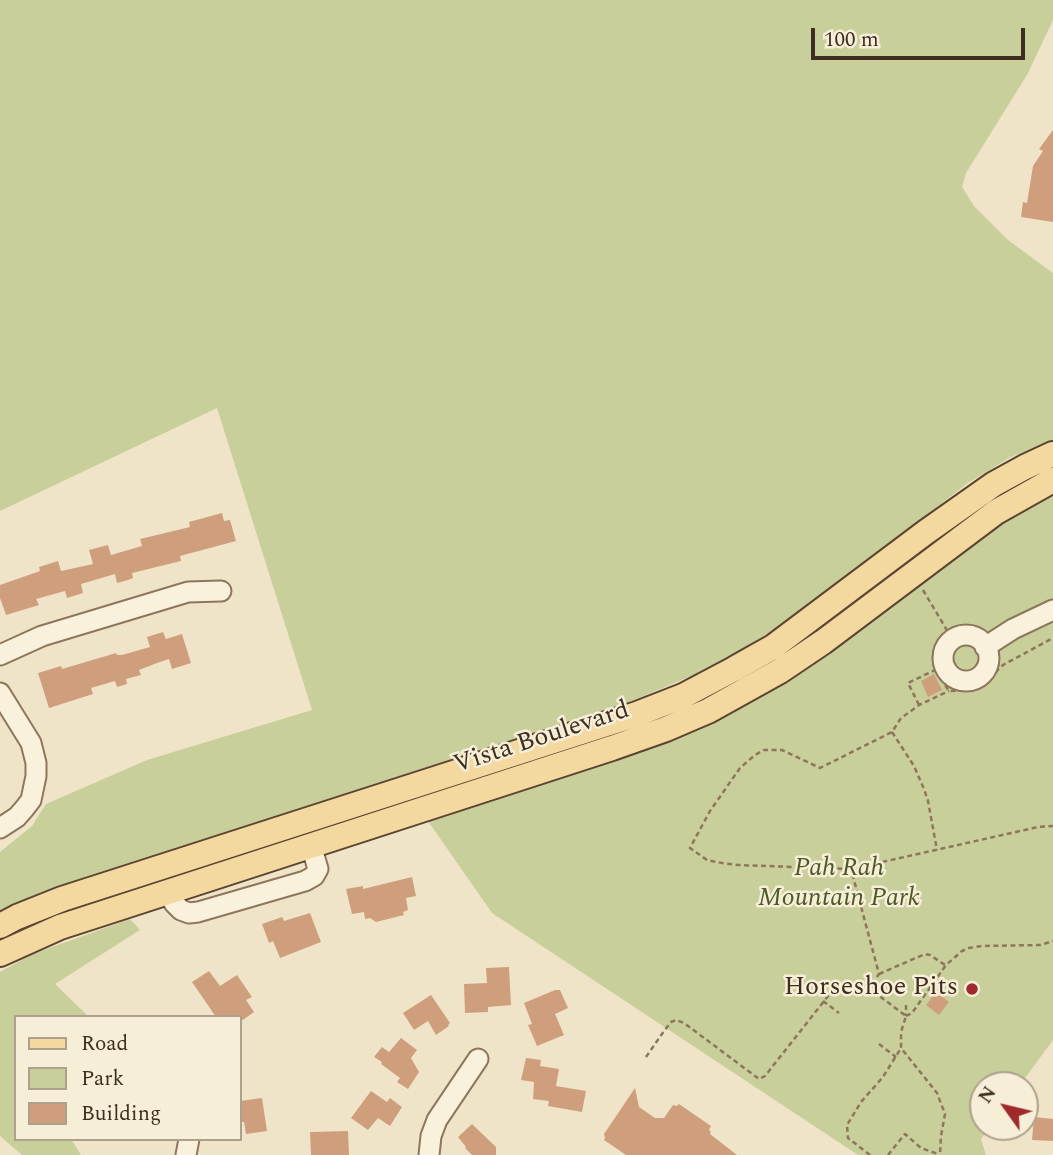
<!DOCTYPE html>
<style>
body{margin:0}
#map{position:relative;width:1053px;height:1155px;overflow:hidden;background:#f0e4c8;font-family:Spectral,serif}
canvas{display:block}
.legend{position:absolute;left:14px;top:1015px;width:228px;height:126px;box-sizing:border-box;background:#f7eed8;border:2px solid #ada18e;margin:0;padding:9px 12px;list-style:none;font-size:21px;color:#3d2e20}
.legend li{display:flex;align-items:center;gap:14px;height:35px}
.legend b{width:35px;border:2px solid #ada18e}
.north{position:absolute;left:969px;top:1071px;width:70px;height:70px;box-sizing:border-box;background:#f7eed8;border:2px solid #ada18e;border-radius:50%;rotate:304deg;font-size:19px;font-weight:700;line-height:28px;text-align:center;color:#3d2e20}
.north::after{content:'';display:block;margin:auto;width:24px;height:32px;background:#9e2a2b;clip-path:polygon(50% 0,100% 100%,50% 72%,0 100%)}
.scale{position:absolute;left:811px;top:28px;width:214px;height:32px;box-sizing:border-box;border:4px solid #3d2e20;border-top:0;padding-left:9px;font-size:21px;line-height:24px;white-space:nowrap;color:#3d2e20;-webkit-text-stroke:5px #f7eed8;paint-order:stroke}
</style>
<div id="map">
<canvas width="1053" height="1155"></canvas>
<ul class="legend">
<li><b style="height:9px;background:#f3d9a0"></b>Road</li>
<li><b style="height:19px;background:#c9cf9b"></b>Park</li>
<li><b style="height:19px;background:#cf9f7d"></b>Building</li>
</ul>
<div class="north">N</div>
<div class="scale">100 m</div>
</div>
<script>
const ctx = document.querySelector('canvas').getContext('2d');
ctx.lineJoin = 'round';
function paint(path, color) { ctx.fillStyle = color; ctx.fill(path, 'evenodd'); }
const toPath = rows => new Path2D(rows.map(r => 'M' + r).join(''));
function strokePath(path, color, width, dash) { ctx.strokeStyle = color; ctx.lineWidth = width; ctx.lineCap = dash ? 'butt' : 'round'; ctx.setLineDash(dash || []); ctx.stroke(path); }
function drawText(font, color, halo, rows, align = 'center') {
  ctx.font = font + ' Spectral,serif'; ctx.lineWidth = 5; ctx.setLineDash([]); ctx.textBaseline = 'middle'; ctx.strokeStyle = halo; ctx.fillStyle = color; for (const [text, x, y, turn = 0] of rows) {
    ctx.save(); ctx.translate(x, y); ctx.rotate((+turn || 0) * Math.PI / 180); ctx.textAlign = isNaN(turn) ? turn : align; if (halo) ctx.strokeText(text, 0, 0); ctx.fillText(text, 0, 0); ctx.restore();
  }
}
paint(toPath([
 [0,0,1053,0,1053,20,1027,75,966,173,962,187,974,206,1008,240,1053,273,1053,440,1009,458,968,483,790,619,741,650,691,676,627,703,88,876,44,891,0,911,0,852,32,826,46,804,147,760,312,710,217,408,0,511],
 [1053,483,1053,1040,1020,1085,983,1085,983,1127,990,1127,981,1139,986,1155,858,1155,492,913,421,811,688,721],
 [130,919,140,930,55,984,89,1017,16,1017,16,1139,71,1139,81,1155,22,1155,0,1136,0,972,30,955]
]), '#c9cf9b');
paint(toPath([
 [1053,130,1053,222,1021,217,1023,202,1027,203,1033,166,1043,151,1039,149],
 [222,513,224,521,230,520,236,541,180,556,181,561,132,573,133,578,128,580,117,583,115,574,81,584,83,593,67,598,65,591,36,599,39,605,6,615,0,598,0,585,40,571,39,567,58,561,61,571,93,564,89,550,108,545,111,555,142,546,140,539,190,527,189,522],
 [163,632,166,639,182,634,191,663,172,669,169,659,157,663,139,670,141,675,126,679,127,684,117,687,115,681,91,688,93,694,49,708,38,673,61,666,62,669,116,653,117,655,122,655,150,647,147,637],
 [934,674,942,690,928,697,921,681],
 [412,877,416,896,406,898,408,910,403,912,404,915,376,922,370,918,365,919,364,912,352,914,346,889,363,886,363,889],
 [310,913,321,942,280,958,273,941,269,943,262,924,282,917,284,921],
 [509,967,511,1005,488,1007,488,1012,465,1013,464,984,487,983,486,968],
 [209,971,220,986,237,975,252,997,246,1000,254,1012,240,1022,240,1017,216,1017,192,982],
 [555,990,560,990,568,1008,555,1014,564,1035,537,1046,528,1025,532,1024,524,1003],
 [936,992,949,1002,939,1015,926,1005],
 [431,995,450,1023,448,1025,449,1026,436,1035,428,1021,414,1030,403,1013],
 [401,1038,417,1050,411,1058,419,1072,408,1089,397,1082,400,1078,381,1064,382,1062,374,1057,382,1047,389,1052],
 [526,1058,541,1060,540,1066,559,1069,556,1086,586,1091,582,1112,548,1106,549,1101,533,1099,534,1082,521,1080],
 [635,1088,639,1107,655,1118,664,1118,673,1105,677,1106,679,1104,711,1126,709,1130,711,1132,710,1134,737,1155,626,1155,604,1140,605,1138,604,1134],
 [371,1091,387,1102,390,1098,402,1107,390,1126,378,1118,368,1130,351,1118],
 [262,1098,267,1131,246,1134,244,1122,242,1122,242,1118,240,1119,240,1101],
 [1034,1117,1053,1119,1053,1141,1032,1140],
 [472,1124,496,1147,496,1155,472,1155,465,1148,466,1147,458,1137],
 [348,1131,349,1155,311,1155,310,1132]
]), '#cf9f7d');
const minor = toPath([
 '943 658a23 23 0 1 1 46 0a23 23 0 1 1-46 0Z',
 [985,647,1013,629,1053,610],
 [0,655,42,636,188,592,221,591],
 [0,693,31,743,36,763,36,776,31,800,24,809,17,817,0,828],
 [167,891,174,903,181,910,189,913,198,912,305,881,314,876,318,869,311,845],
 [186,1155,189,1139],
 [429,1155,431,1136,437,1120,478,1059]
]);
const major = toPath([
 [0,926,17,917,62,899,637,714,683,696,734,669,773,647,926,532,994,484,1025,467,1053,454],
 [0,954,60,927,612,748,666,729,708,711,780,671,823,642,996,512,1053,480]
]);
strokePath(minor, '#8d765c', 23);
strokePath(major, '#5b4430', 28);
strokePath(toPath([
 [923,590,948,632,936,645,933,658,935,670,949,691,970,690,980,687,1003,665,1053,638],
 [919,705,908,683,935,670],
 [892,732,914,766,924,789,928,801,937,850],
 [851,869,738,865,722,863,707,860,690,848,710,811,740,768,755,755,764,750,782,750,820,768,892,732,901,718,911,711,919,705,949,691],
 [879,974,925,954,930,955,945,965],
 [872,984,879,974,851,869,1038,827,1053,826],
 [823,1001,839,1013],
 [906,1005,906,1016],
 [906,1016,912,1013,946,965,962,951,969,948,982,946,1040,945,1053,941],
 [879,1044,896,1057],
 [646,1057,664,1031,671,1022,676,1020,684,1023,759,1079,765,1076,832,991,836,989,872,984,871,987,878,995,906,1016,901,1032,901,1048,937,1093,945,1114,941,1136,940,1155],
 [870,1155,848,1138,847,1125,861,1102,883,1077,901,1048],
 [888,1155,905,1134,921,1148,938,1154]
]), '#8d765c', 2.5, [5, 3.5]);
strokePath(minor, '#faf1dc', 19);
strokePath(major, '#f3d9a0', 24);
for (const [x, y, r, color] of [
 [972,989,7,"#9e2a2b"]
]) { const dot = new Path2D(); dot.arc(x, y, r, 0, 2 * Math.PI); ctx.fillStyle = color; ctx.fill(dot); strokePath(dot, '#f7eed8', 2.5); }
drawText('26px', '#3d2e20', '#f7eed8', [
 ["Vista Boulevard",542,739,-18]
]);
drawText('italic 26px', '#4d5a26', '#f7eed8', [
 ["Pah Rah",839,870],
 ["Mountain Park",839,900]
]);
drawText('26px', '#3d2e20', '#f7eed8', [
 ["Horseshoe Pits",958,989]
], 'right');
</script>
